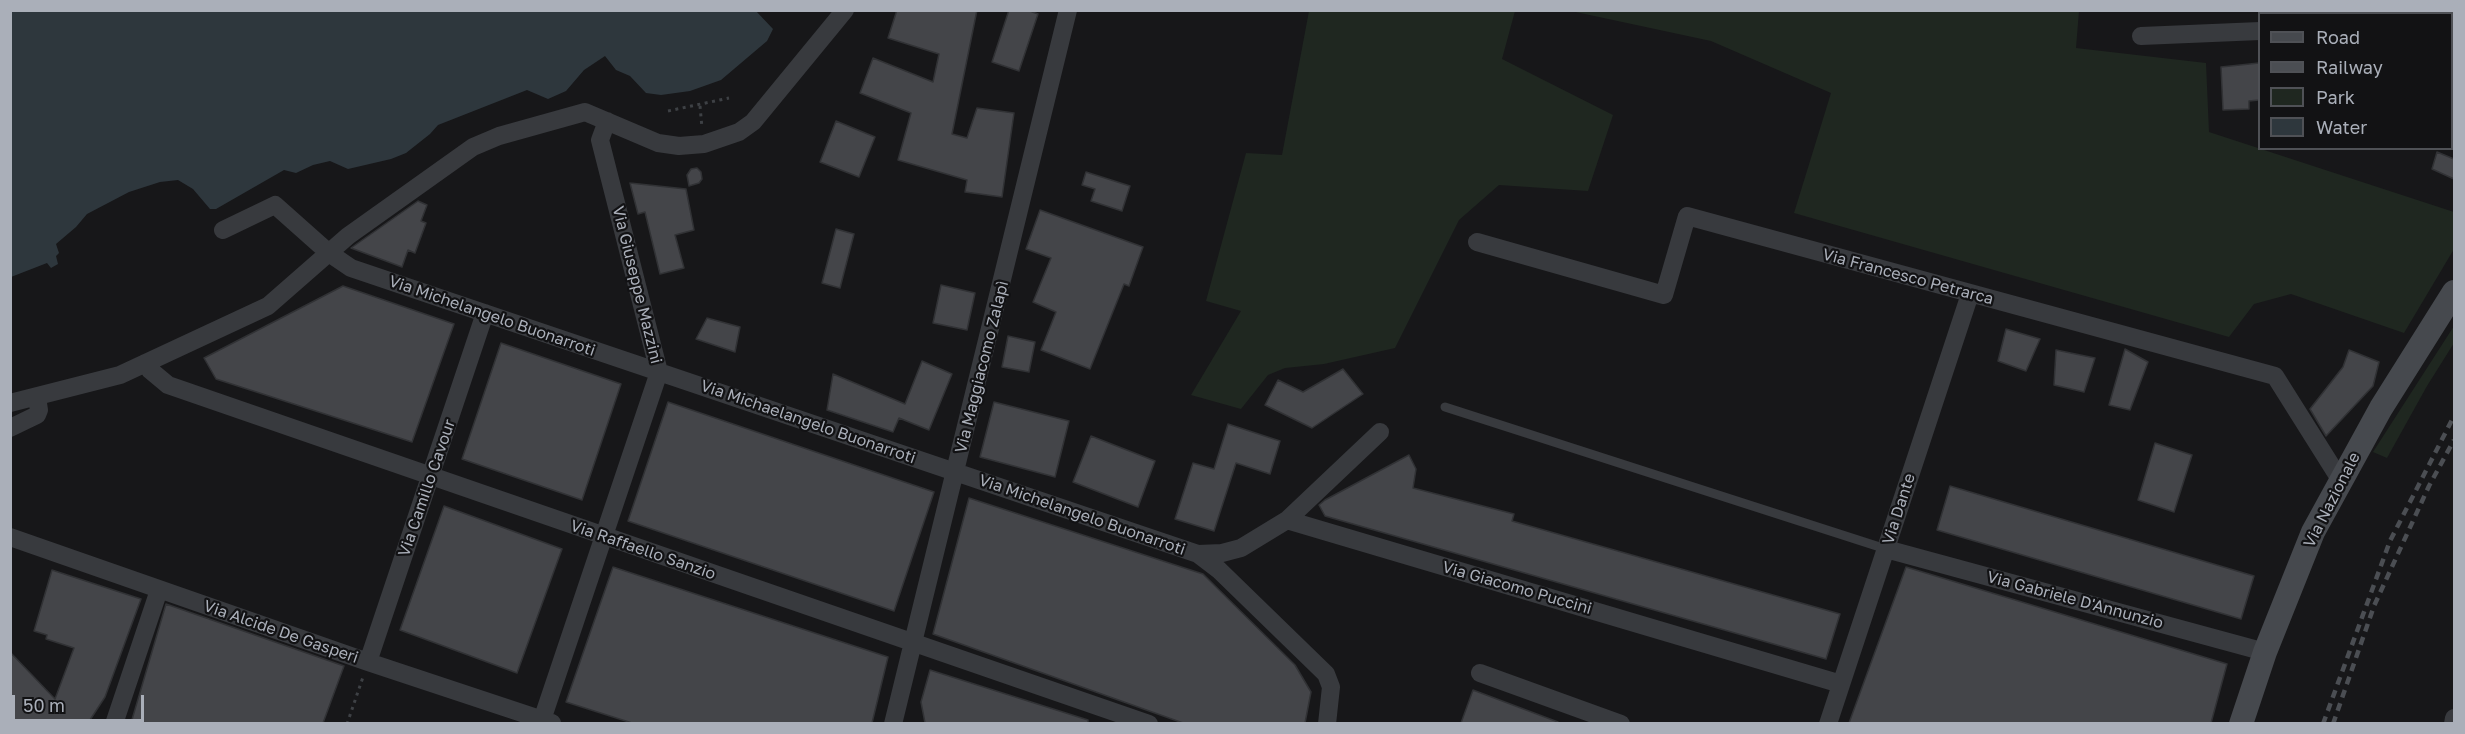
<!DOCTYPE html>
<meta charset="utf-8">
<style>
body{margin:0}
#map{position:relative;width:2465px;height:734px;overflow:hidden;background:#171719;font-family:"Golos Text",sans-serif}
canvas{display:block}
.frame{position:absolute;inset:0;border:12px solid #aaafb9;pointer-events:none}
.legend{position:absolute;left:2258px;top:12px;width:195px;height:138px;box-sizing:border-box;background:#121214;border:2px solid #4f5156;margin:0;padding:8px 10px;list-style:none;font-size:18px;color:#aaafb9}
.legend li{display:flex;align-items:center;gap:12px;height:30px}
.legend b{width:30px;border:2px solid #4f5156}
.scale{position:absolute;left:12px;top:695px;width:132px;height:27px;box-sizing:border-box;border:3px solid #aaafb9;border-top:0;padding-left:8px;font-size:18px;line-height:21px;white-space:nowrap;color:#aaafb9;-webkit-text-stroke:4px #121214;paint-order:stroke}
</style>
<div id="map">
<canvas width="2465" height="734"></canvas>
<div class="frame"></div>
<ul class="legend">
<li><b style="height:8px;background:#46494e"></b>Road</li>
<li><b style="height:8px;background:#4b4e53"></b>Railway</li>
<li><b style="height:16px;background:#1f2720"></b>Park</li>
<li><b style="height:16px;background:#2e373d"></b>Water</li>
</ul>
<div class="scale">50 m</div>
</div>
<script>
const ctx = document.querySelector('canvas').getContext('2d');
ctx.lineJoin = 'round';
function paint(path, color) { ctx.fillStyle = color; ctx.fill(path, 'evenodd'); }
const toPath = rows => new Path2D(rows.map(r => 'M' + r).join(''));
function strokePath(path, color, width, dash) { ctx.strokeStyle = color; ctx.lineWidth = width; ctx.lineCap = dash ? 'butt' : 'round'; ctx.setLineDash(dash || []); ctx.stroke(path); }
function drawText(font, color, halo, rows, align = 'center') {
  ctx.font = font + ' "Golos Text",sans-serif'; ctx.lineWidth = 4.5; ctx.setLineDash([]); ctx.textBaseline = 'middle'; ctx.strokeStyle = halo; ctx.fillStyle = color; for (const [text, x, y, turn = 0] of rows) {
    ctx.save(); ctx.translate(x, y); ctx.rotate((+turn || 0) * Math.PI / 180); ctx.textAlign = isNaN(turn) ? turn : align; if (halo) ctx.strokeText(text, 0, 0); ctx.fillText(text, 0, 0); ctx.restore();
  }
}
paint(toPath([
 [1309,11,1515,11,1502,59,1613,115,1588,191,1499,185,1459,220,1395,348,1324,364,1285,368,1268,375,1241,409,1191,395,1241,311,1206,301,1246,153,1282,155],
 [1571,11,2079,11,2076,48,2206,63,2209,132,2454,212,2454,249,2404,333,2291,294,2254,304,2229,337,1794,213,1831,93,1711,41],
 [2454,326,2454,343,2427,386,2387,458,2373,452]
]), '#1f2720');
paint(toPath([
 [756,11,773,29,767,41,721,80,690,91,661,95,646,93,630,76,616,70,605,56,584,70,566,91,548,99,527,90,438,125,430,134,406,153,391,159,348,169,330,161,313,165,296,173,284,170,216,209,210,209,193,189,178,180,160,182,129,192,87,214,76,227,56,244,59,253,56,256,58,264,51,268,47,263,11,277,11,11]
]), '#2e373d');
const building = toPath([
 [897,10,977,10,952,134,967,138,977,108,1014,113,1002,197,965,192,967,180,898,160,911,113,860,93,873,58,933,82,939,54,888,38,897,10],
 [1009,10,1027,10,1038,14,1019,71,992,62,1009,10],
 [2259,63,2259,100,2249,101,2249,109,2223,110,2221,67,2259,63],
 [836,121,875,137,859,177,820,162,836,121],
 [2437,152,2454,159,2454,179,2432,169,2437,152],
 [697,168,701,172,702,179,699,183,689,186,687,175,691,169,697,168],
 [1086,172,1130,186,1122,211,1091,201,1095,189,1082,185,1086,172],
 [630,183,686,189,694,230,675,235,684,268,660,274,645,212,638,214,630,183],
 [418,201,427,205,421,221,426,223,415,253,408,250,402,267,351,248,418,201],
 [1040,210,1143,247,1129,286,1124,284,1090,369,1041,350,1056,312,1033,302,1051,258,1026,249,1040,210],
 [836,229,854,234,840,288,822,283,836,229],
 [941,285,975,293,967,330,933,323,941,285],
 [343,286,454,324,412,442,216,379,204,358,343,286],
 [707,318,740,327,735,352,696,339,707,318],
 [2006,329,2040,339,2026,371,1998,361,2006,329],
 [1008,336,1035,342,1029,372,1002,367,1008,336],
 [501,343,621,384,582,500,462,459,501,343],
 [2125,349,2148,362,2130,410,2109,405,2125,349],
 [2056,350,2095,358,2084,392,2054,385,2056,350],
 [2349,350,2379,362,2373,386,2326,436,2310,409,2343,367,2349,350],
 [922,361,952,374,929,430,899,418,893,432,827,410,833,374,905,404,922,361],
 [1343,369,1363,394,1312,428,1265,405,1278,380,1303,392,1343,369],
 [668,402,934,492,894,611,628,521,668,402],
 [994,402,1069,421,1055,477,980,457,994,402],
 [1228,424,1280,441,1270,474,1236,463,1214,531,1175,519,1193,463,1214,469,1228,424],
 [1091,436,1155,461,1138,507,1073,482,1091,436],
 [2155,443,2192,455,2174,512,2138,500,2155,443],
 [1409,455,1416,469,1413,488,1514,514,1512,521,1840,614,1826,659,1325,516,1319,505,1325,500,1409,455],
 [1950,486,2254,576,2241,619,1937,530,1950,486],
 [969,498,1203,574,1295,665,1311,692,1305,723,1183,723,933,634,969,498],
 [444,506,562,549,517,673,400,630,444,506],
 [613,567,888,657,872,723,632,723,566,702,613,567],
 [1906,567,2227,664,2211,723,1849,723,1906,567],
 [52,570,141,599,105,697,88,723,10,723,10,652,55,699,74,648,46,639,47,635,34,631,52,570],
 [166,604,344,666,323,723,131,723,166,604],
 [930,670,1088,720,1088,723,925,723,921,702,930,670],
 [1473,690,1558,722,1558,723,1461,723,1473,690]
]);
paint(building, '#444549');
strokePath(building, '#313235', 1.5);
strokePath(toPath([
 [700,106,702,128],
 [668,111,729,98],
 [347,724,363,677]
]), '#3e4145', 3, [3, 4.5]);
strokePath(toPath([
 [1445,407,1886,549]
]), '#383a3e', 9);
strokePath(toPath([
 [2452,24,2454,24],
 [2141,36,2260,31],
 [223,230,275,205,329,253,351,268,1198,554,1219,570,1326,674,1331,687,1327,724],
 [1477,242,1664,295,1687,216,2275,376,2341,481],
 [145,363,150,370,168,385,1149,724],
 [10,403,120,375,268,306,348,236,473,147,499,136,585,112,658,143,679,146,704,144,739,132,753,122,845,10],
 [10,428,37,415,39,410,37,397],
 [1287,520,1380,432],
 [10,537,368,662,552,723],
 [1886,549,2265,652],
 [1198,554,1222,553,1241,548,1287,520,1841,684],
 [368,662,485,313],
 [1480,673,1621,724],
 [542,720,659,372,600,140,607,121],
 [114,724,159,590],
 [893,724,1068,10],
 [1828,724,1970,294],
 [2453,724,2454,718]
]), '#383a3e', 18);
strokePath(toPath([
 [2241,724,2265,652,2313,532,2381,408,2454,292]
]), '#46494e', 24);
strokePath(toPath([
 [2323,724,2390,541,2454,416],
 [2333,724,2374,606,2429,486,2454,440]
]), '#4b4e53', 4.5, [8, 6]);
drawText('16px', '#aaafb9', '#121214', [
 ["Via Francesco Petrarca",1908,277,15],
 ["Via Giuseppe Mazzini",637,285,76],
 ["Via Michelangelo Buonarroti",492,316,19],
 ["Via Maggiacomo Zalapì",982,367,-76],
 ["Via Michaelangelo Buonarroti",808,422,19],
 ["Via Camillo Cavour",427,488,-71],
 ["Via Nazionale",2332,500,-63],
 ["Via Dante",1899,509,-72],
 ["Via Michelangelo Buonarroti",1082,515,19],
 ["Via Raffaello Sanzio",643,550,19],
 ["Via Giacomo Puccini",1517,588,16],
 ["Via Gabriele D'Annunzio",2075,600,15],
 ["Via Alcide De Gasperi",281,632,19]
]);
</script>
